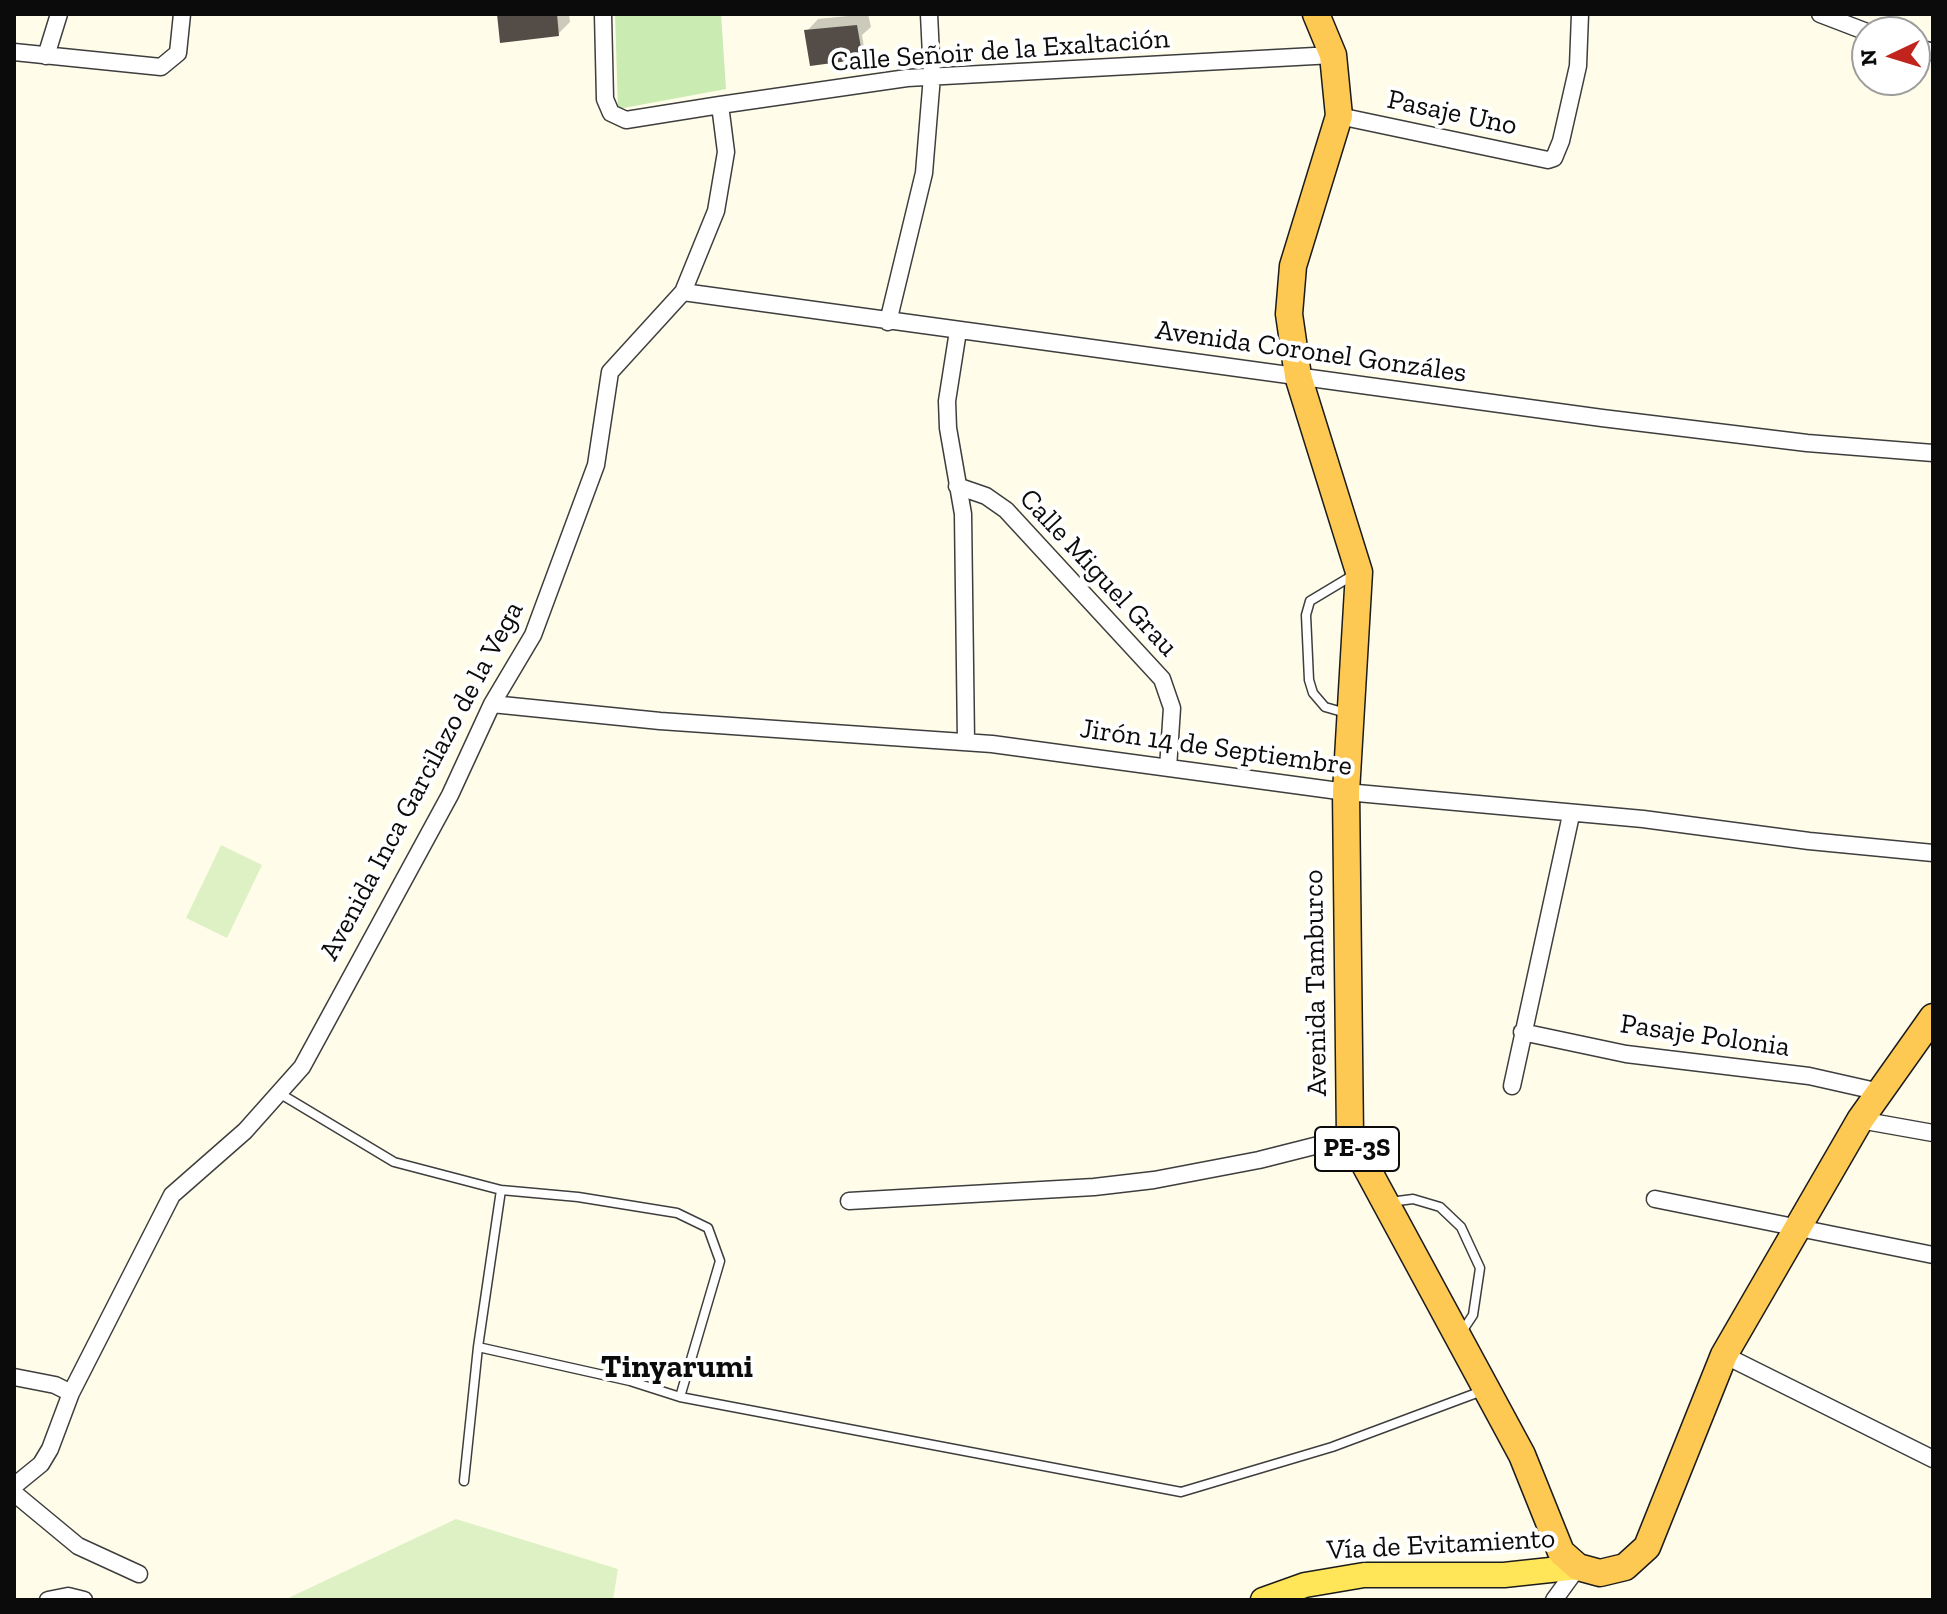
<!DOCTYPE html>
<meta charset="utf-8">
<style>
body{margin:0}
#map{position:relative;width:1947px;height:1614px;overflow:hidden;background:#fffde9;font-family:"Zilla Slab",serif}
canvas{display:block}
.frame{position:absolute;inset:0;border:16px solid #0b0b0b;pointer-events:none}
.north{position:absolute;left:1851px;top:16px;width:80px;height:80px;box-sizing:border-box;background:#fff;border:2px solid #9d9d9d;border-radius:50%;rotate:266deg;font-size:22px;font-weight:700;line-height:32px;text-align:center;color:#0b0b0b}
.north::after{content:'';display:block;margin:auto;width:28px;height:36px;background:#c1241d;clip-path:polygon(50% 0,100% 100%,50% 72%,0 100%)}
</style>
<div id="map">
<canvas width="1947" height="1614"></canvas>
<div class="frame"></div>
<div class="north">N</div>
</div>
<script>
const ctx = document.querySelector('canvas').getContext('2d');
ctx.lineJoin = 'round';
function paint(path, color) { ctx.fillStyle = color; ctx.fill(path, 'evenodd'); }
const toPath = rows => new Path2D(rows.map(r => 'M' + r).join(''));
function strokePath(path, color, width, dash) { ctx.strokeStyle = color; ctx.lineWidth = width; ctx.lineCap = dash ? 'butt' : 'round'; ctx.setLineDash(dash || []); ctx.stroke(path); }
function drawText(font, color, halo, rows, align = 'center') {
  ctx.font = font + ' "Zilla Slab",serif'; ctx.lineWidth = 8; ctx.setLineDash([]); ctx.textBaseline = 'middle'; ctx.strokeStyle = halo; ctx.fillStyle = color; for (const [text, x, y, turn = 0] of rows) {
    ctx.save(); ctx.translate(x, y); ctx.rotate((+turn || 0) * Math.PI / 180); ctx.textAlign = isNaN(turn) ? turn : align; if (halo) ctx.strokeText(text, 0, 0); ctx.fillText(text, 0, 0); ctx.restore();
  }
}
paint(toPath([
 [615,14,721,14,726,89,618,109]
]), '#caebb2');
paint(toPath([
 [221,845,262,865,227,938,186,918],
 [456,1519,618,1569,613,1600,284,1600]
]), '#def1c4');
paint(toPath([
 [499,14,569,14,570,22,558,34],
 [868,14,871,27,862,35,865,54,862,58,807,31,818,19]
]), '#0003');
paint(toPath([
 [497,14,557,14,559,36,500,43],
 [857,25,863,59,810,66,804,30]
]), '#544d47');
const service = toPath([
 [1346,713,1325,707,1313,693,1309,680,1306,615,1310,601,1355,574],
 [279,1093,394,1162,501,1190,578,1197,677,1213,708,1228,720,1261,680,1397],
 [1390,1202,1413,1199,1440,1207,1461,1227,1480,1268,1473,1315,1461,1333],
 [478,1347,630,1381,680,1397,1181,1492,1332,1447,1482,1391],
 [464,1481,478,1347,501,1190]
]);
const minor = toPath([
 [1820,14,1867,32],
 [1915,47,1933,52],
 [14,52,161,67,178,53,182,14],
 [46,56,59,14],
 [720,105,907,78,1333,55],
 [1339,116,1548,160,1554,158,1561,141,1578,66,1580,14],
 [683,292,1602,418,1807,443,1933,453],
 [888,322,924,173,932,76,929,14],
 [958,331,947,401,948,428,963,514,966,742],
 [957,486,986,496,1006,510,1162,679,1172,708,1168,768],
 [492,704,660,721,992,744,1346,792,1643,819,1809,841,1933,853],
 [1522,1032,1626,1054,1809,1076,1880,1092],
 [1512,1086,1571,815],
 [1860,1120,1933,1133],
 [1655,1199,1933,1255],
 [849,1201,1094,1187,1154,1180,1259,1160,1350,1137],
 [1724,1355,1933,1459],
 [14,1377,55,1385,71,1393],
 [14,1486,41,1464,50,1449,71,1393,172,1195,245,1131,302,1067,450,795,492,704,533,635,596,465,610,372,683,292,716,211,726,152,720,105,626,120,611,113,605,99,603,14],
 [14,1493,78,1546,139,1574],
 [48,1600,68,1596,84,1600],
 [1554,1600,1578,1567]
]);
const primary = toPath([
 [1263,1600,1305,1585,1364,1575,1504,1575,1578,1567]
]);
const trunk = toPath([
 [1316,14,1333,55,1339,116,1293,266,1289,314,1298,376,1359,572,1346,792,1350,1137,1522,1455,1561,1552,1578,1567,1600,1573,1625,1567,1647,1547,1724,1355,1860,1120,1933,1017]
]);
strokePath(service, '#3e3e3e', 11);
strokePath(minor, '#3e3e3e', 19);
strokePath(primary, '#1c1c1c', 27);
strokePath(trunk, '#1c1c1c', 29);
strokePath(service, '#fff', 8);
strokePath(minor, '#fff', 16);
strokePath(primary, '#ffe659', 24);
strokePath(trunk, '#fec952', 26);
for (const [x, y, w] of [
 [1357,1149,84]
]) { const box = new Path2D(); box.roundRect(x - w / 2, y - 22, w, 44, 6); ctx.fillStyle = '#fff'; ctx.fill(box); strokePath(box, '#0b0b0b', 2); }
drawText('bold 26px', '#0b0b0b', null, [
 ["PE-3S",1357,1149]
]);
drawText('28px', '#0b0b0b', '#fff', [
 ["Calle Señoir de la Exaltación",1000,51,-4],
 ["Pasaje Uno",1452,113,12],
 ["Avenida Coronel Gonzáles",1311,352,8],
 ["Calle Miguel Grau",1098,573,47],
 ["Jirón 14 de Septiembre",1216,748,8],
 ["Avenida Inca Garcilazo de la Vega",422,781,-62],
 ["Avenida Tamburco",1316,983,-91],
 ["Pasaje Polonia",1705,1036,8],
 ["Vía de Evitamiento",1441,1545,-3]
]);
drawText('bold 32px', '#0b0b0b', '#fff', [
 ["Tinyarumi",677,1368]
]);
</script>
